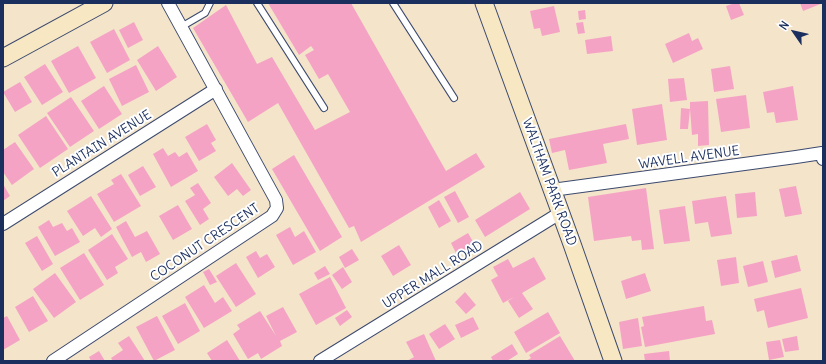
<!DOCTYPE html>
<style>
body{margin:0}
#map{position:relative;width:826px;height:364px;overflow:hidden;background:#f4e4ca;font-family:Delius,sans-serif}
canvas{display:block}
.frame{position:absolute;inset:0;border:4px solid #1b2f5e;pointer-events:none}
.north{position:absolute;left:774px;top:12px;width:40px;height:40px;-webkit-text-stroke:3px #fff;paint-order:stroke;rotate:304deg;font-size:11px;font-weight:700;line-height:16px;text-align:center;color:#1b2f5e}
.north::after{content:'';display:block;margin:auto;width:14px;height:18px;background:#1b2f5e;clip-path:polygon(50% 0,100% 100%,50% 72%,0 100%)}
</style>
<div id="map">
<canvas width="826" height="364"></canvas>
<div class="frame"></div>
<div class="north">N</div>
</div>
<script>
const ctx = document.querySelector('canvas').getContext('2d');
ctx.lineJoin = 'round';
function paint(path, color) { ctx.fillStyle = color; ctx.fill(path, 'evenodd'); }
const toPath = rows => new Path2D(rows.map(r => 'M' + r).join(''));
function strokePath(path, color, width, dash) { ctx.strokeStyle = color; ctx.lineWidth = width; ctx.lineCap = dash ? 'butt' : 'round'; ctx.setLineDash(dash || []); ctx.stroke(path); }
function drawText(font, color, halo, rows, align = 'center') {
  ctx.font = font + ' Delius,sans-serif'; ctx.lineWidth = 4; ctx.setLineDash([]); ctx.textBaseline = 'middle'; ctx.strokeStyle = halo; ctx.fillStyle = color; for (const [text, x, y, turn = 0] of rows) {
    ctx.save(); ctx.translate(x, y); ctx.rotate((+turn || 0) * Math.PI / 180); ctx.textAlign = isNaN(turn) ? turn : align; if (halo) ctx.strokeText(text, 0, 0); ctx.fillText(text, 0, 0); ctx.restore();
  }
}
paint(toPath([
 [268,3,351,3,446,171,476,153,485,167,361,242,354,226,349,228,278,103,248,122,193,28,226,5,257,64,272,57,315,130,350,112,328,74,319,79,305,55,314,50,311,46,299,55],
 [735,3,739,3,744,15,731,20,726,6],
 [800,3,823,3,803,11],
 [554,6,560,32,542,36,540,28,534,29,530,11],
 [585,10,586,19,579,20,578,11],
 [134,22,143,40,128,48,119,30],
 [583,22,585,33,578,34,576,23],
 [114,29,130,60,107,73,90,42],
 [689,33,692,41,698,38,703,49,673,63,665,44],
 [611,36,613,51,587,54,585,40],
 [78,46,96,78,69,93,51,61],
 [158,46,177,77,156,91,137,60],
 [45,64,63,92,42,105,24,77],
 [136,65,149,92,122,106,109,79],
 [730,66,734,89,714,92,711,69],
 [684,78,687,100,670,102,668,79],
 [20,82,32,102,15,112,3,92],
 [104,86,122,114,99,129,81,101],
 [793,86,798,120,776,123,774,112,767,113,763,92],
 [746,95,750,128,721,132,716,99],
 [71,97,94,131,70,147,47,113],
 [708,101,709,145,698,146,698,134,692,135,690,109,688,129,680,129,681,108,690,109,690,102],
 [662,104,667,140,637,145,632,109],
 [46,116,68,149,40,168,18,135],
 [207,124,216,140,211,143,216,151,199,161,185,137],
 [626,124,629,139,603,144,607,163,569,170,565,150,552,153,549,139],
 [15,142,34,169,12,185,3,172,3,150],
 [163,148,168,156,175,152,179,157,187,152,198,171,171,187,153,154],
 [294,155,342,237,320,251,272,169],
 [232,163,251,190,243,196,237,189,228,196,214,177],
 [143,166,156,187,140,196,128,175],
 [121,174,141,206,114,222,97,194,114,184,111,180],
 [198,183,211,203,203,209,209,219,200,225,185,201,195,195,190,188],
 [3,184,10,196,3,201],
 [796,186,802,214,785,217,779,189],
 [646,188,654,249,642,250,641,240,632,241,631,236,594,241,588,197],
 [455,191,469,217,458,223,444,197],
 [520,192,530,209,485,237,475,220],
 [755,192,757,216,737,218,735,194],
 [91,196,112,229,101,237,95,228,83,236,67,211],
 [726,196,732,234,711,237,708,222,695,224,692,201],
 [439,200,451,221,439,228,428,207],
 [178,205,192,229,173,240,159,216],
 [685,206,690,241,664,244,659,210],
 [49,220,53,227,62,223,67,231,72,228,80,242,55,256,38,227],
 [126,221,135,237,147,231,160,254,146,262,141,252,132,257,116,227],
 [290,227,295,237,304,231,316,252,293,265,276,235],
 [468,233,475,245,457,255,451,243],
 [112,234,128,259,115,267,118,273,107,280,88,250],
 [37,236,53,264,42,271,25,243],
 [399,245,411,265,393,276,381,256],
 [352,249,359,260,345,268,339,257],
 [256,251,260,258,267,254,275,267,258,278,246,257],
 [84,253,104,285,80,300,60,268],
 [797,255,801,271,775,278,771,261],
 [534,257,546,279,522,293,533,309,519,318,508,301,514,297,503,303,491,280,498,276,493,267,508,259,513,268],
 [736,257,739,283,721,286,717,260],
 [763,261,768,282,748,287,743,266],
 [236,263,256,294,236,307,216,276],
 [325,266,330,274,318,280,314,273],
 [343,267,352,282,342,289,332,275],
 [209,269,217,282,210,285,203,272],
 [55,273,76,302,54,318,33,289],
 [645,273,651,291,626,299,621,281],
 [330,277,346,308,316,325,299,294],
 [204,285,215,303,223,297,232,311,204,328,185,297],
 [801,288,808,318,768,328,764,310,757,312,754,299],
 [465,292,476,305,466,314,455,302],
 [33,296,48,321,29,332,15,307],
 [185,303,200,331,178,344,162,316],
 [704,306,706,321,712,320,715,334,645,347,641,327,644,326,642,317],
 [283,307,297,332,280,341,282,346,261,359,258,353,248,359,233,334,240,329,237,325,260,311,276,336,266,316],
 [347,310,352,317,340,326,335,318],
 [548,312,560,333,526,353,514,332],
 [7,316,20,340,3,350,3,318],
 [157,316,175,350,154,361,136,327],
 [473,317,479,329,461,338,455,325],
 [638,318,642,346,623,349,619,322],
 [445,324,455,339,439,349,429,334],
 [424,334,436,361,407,361,414,357,406,342],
 [129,336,145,361,113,361,111,358,123,350,118,343],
 [560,336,575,361,526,361,531,358,529,355],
 [797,336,799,350,785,352,782,339],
 [227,340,240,361,212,361,207,353],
 [780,340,784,357,769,360,766,342],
 [512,344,518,354,507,361,493,361,491,357],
 [99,351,105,361,91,361,89,357],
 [669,351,670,361,645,361,644,354]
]), '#f5a3c5');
const lane = toPath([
 [257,3,324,108],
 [393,3,454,98],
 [181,27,205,13,210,3]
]);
const street = toPath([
 [552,190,796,157,822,153,823,159],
 [3,224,216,89],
 [53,361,272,216,277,208,276,200,168,3],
 [320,361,560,213]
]);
const secondary = toPath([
 [484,3,572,244,613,361],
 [3,58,104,3]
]);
strokePath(lane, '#3c4a6e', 8);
strokePath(street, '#3c4a6e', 14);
strokePath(secondary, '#3c4a6e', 19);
strokePath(lane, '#fff', 6);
strokePath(street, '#fff', 12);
strokePath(secondary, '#f7e8c3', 17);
drawText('13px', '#1b2f5e', '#fff', [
 ["PLANTAIN AVENUE",102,144,-32],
 ["WAVELL AVENUE",689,158,-8],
 ["WALTHAM PARK ROAD",549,182,70],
 ["COCONUT CRESCENT",205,243,-34],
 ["UPPER MALL ROAD",433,275,-32]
]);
</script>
